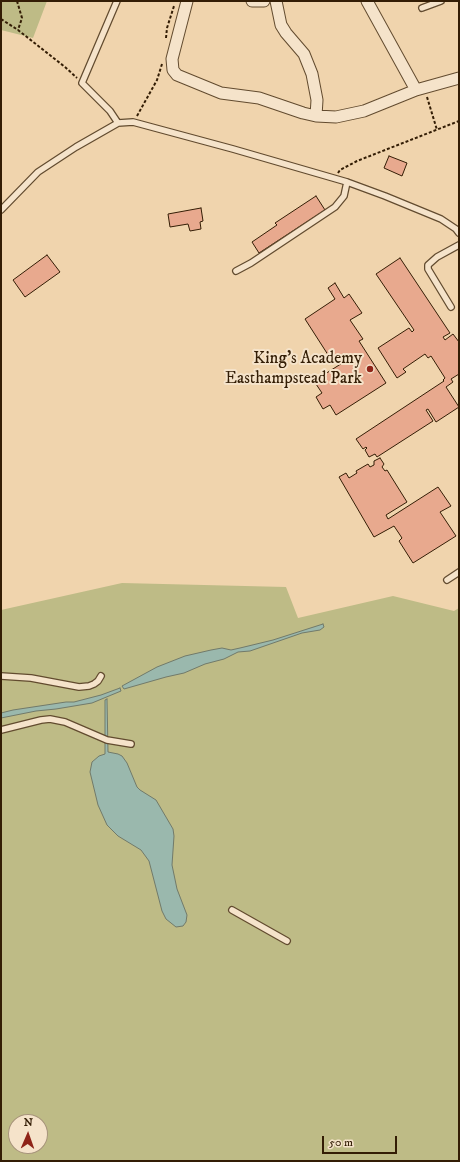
<!DOCTYPE html>
<style>
body{margin:0}
#map{position:relative;width:460px;height:1162px;overflow:hidden;background:#f0d4ad;font-family:"IM FELL DW Pica",serif}
canvas{display:block}
.frame{position:absolute;inset:0;border:2px solid #331d05;pointer-events:none}
.north{position:absolute;left:8px;top:1114px;width:40px;height:40px;box-sizing:border-box;background:#f5e3ca;border:1px solid #a7947b;border-radius:50%;rotate:2deg;font-size:11px;font-weight:700;line-height:16px;text-align:center;color:#331d05}
.north::after{content:'';display:block;margin:auto;width:14px;height:18px;background:#8f2418;clip-path:polygon(50% 0,100% 100%,50% 72%,0 100%)}
.scale{position:absolute;left:322px;top:1136px;width:75px;height:18px;box-sizing:border-box;border:2px solid #331d05;border-top:0;padding-left:5px;font-size:12px;line-height:14px;white-space:nowrap;color:#331d05;-webkit-text-stroke:3px #f5e3ca;paint-order:stroke}
</style>
<div id="map">
<canvas width="460" height="1162"></canvas>
<div class="frame"></div>
<div class="north">N</div>
<div class="scale">50 m</div>
</div>
<script>
const ctx = document.querySelector('canvas').getContext('2d');
ctx.lineJoin = 'round';
function paint(path, color) { ctx.fillStyle = color; ctx.fill(path, 'evenodd'); }
const toPath = rows => new Path2D(rows.map(r => 'M' + r).join(''));
function strokePath(path, color, width, dash) { ctx.strokeStyle = color; ctx.lineWidth = width; ctx.lineCap = dash ? 'butt' : 'round'; ctx.setLineDash(dash || []); ctx.stroke(path); }
function drawText(font, color, halo, rows, align = 'center') {
  ctx.font = font + ' "IM FELL DW Pica",serif'; ctx.lineWidth = 4; ctx.setLineDash([]); ctx.textBaseline = 'middle'; ctx.strokeStyle = halo; ctx.fillStyle = color; for (const [text, x, y, turn = 0] of rows) {
    ctx.save(); ctx.translate(x, y); ctx.rotate((+turn || 0) * Math.PI / 180); ctx.textAlign = isNaN(turn) ? turn : align; if (halo) ctx.strokeText(text, 0, 0); ctx.fillText(text, 0, 0); ctx.restore();
  }
}
paint(toPath([
 [1,1,47,1,33,38,1,30],
 [122,583,286,587,298,618,393,596,454,611,459,608,459,1161,1,1161,1,610],
 [16,1122,40,1122,40,1146,16,1146]
]), '#bebb86');
const water = toPath([
 [323,624,324,627,320,630,302,633,250,651,238,652,224,659,205,664,184,673,166,677,124,689,122,686,157,667,185,656,211,650,222,648,231,650,240,648,273,640,323,624],
 [120,688,121,691,92,703,56,709,36,711,1,718,1,713,13,710,66,702,74,702,101,695,120,688],
 [107,699,108,752,118,754,122,756,127,763,137,787,140,790,156,800,173,829,174,836,172,865,177,889,187,915,186,922,183,926,176,927,166,919,162,911,149,861,141,850,118,836,107,825,98,805,90,772,92,762,99,756,105,754,105,700,107,699]
]);
paint(water, '#9ab8ad');
strokePath(water, '#717a6a', 1);
const building = toPath([
 [389,156,407,163,402,176,384,168,389,156],
 [316,196,325,210,259,253,252,242,277,225,275,223,316,196],
 [201,208,203,221,200,222,201,229,190,231,188,224,170,227,168,214,201,208],
 [47,255,60,272,25,297,13,280,47,255],
 [400,258,450,333,443,337,445,340,453,334,459,342,459,374,451,379,453,382,446,387,459,407,436,422,428,409,426,410,433,421,377,457,375,454,369,457,365,450,367,448,366,447,363,449,356,439,444,381,443,380,445,378,431,356,428,358,425,354,403,369,406,372,397,378,378,348,409,328,412,332,414,330,376,274,400,258],
 [335,283,344,298,349,294,362,313,350,320,363,339,359,341,386,383,336,415,330,405,323,409,316,397,322,393,314,381,347,360,343,354,332,361,305,319,335,299,328,288,335,283],
 [380,458,384,464,382,467,385,471,387,470,407,502,386,515,388,519,438,487,451,506,440,512,456,536,413,563,399,541,402,538,394,526,374,537,339,477,346,473,349,478,357,473,356,471,368,464,370,467,374,465,374,461,380,458]
]);
paint(building, '#e8a98e');
strokePath(building, '#331d05', 1);
const service = toPath([
 [117,1,82,83,110,111,118,123],
 [422,8,441,1],
 [1,210,38,172,76,147,118,123,133,122,233,149,347,182,385,196,441,219,456,229,459,233],
 [236,271,251,263,335,207,344,196,347,182],
 [451,307,428,269,428,265,437,257,459,245],
 [447,580,459,572],
 [1,676,31,678,79,687,89,686,94,684,98,681,101,676],
 [1,730,41,720,50,719,65,722,107,740,131,744],
 [232,910,287,941]
]);
const minor = toPath([
 [187,1,172,59,173,70,177,75,221,93,259,98,303,113,316,116,336,117,364,111,416,90,459,78],
 [252,1,264,1],
 [276,1,281,25,286,33,304,54,312,74,317,100,316,116],
 [367,1,416,90]
]);
strokePath(service, '#624b2f', 8);
strokePath(minor, '#624b2f', 13);
strokePath(toPath([
 [17,1,22,18,18,30],
 [1,19,18,30,65,67,77,78],
 [166,38,167,28,174,6],
 [427,97,437,130],
 [137,116,157,80,162,64],
 [338,173,340,170,357,161,459,121]
]), '#331d05', 2, [3, 2]);
strokePath(service, '#f5e3ca', 5.5);
strokePath(minor, '#f5e3ca', 11);
for (const [x, y, r, color] of [
 [370,369,4,"#8f2418"]
]) { const dot = new Path2D(); dot.arc(x, y, r, 0, 2 * Math.PI); ctx.fillStyle = color; ctx.fill(dot); strokePath(dot, '#f5e3ca', 1.5); }
drawText('17px', '#331d05', '#f5e3ca', [
 ["King's Academy",362,359],
 ["Easthampstead Park",362,379]
], 'right');
</script>
